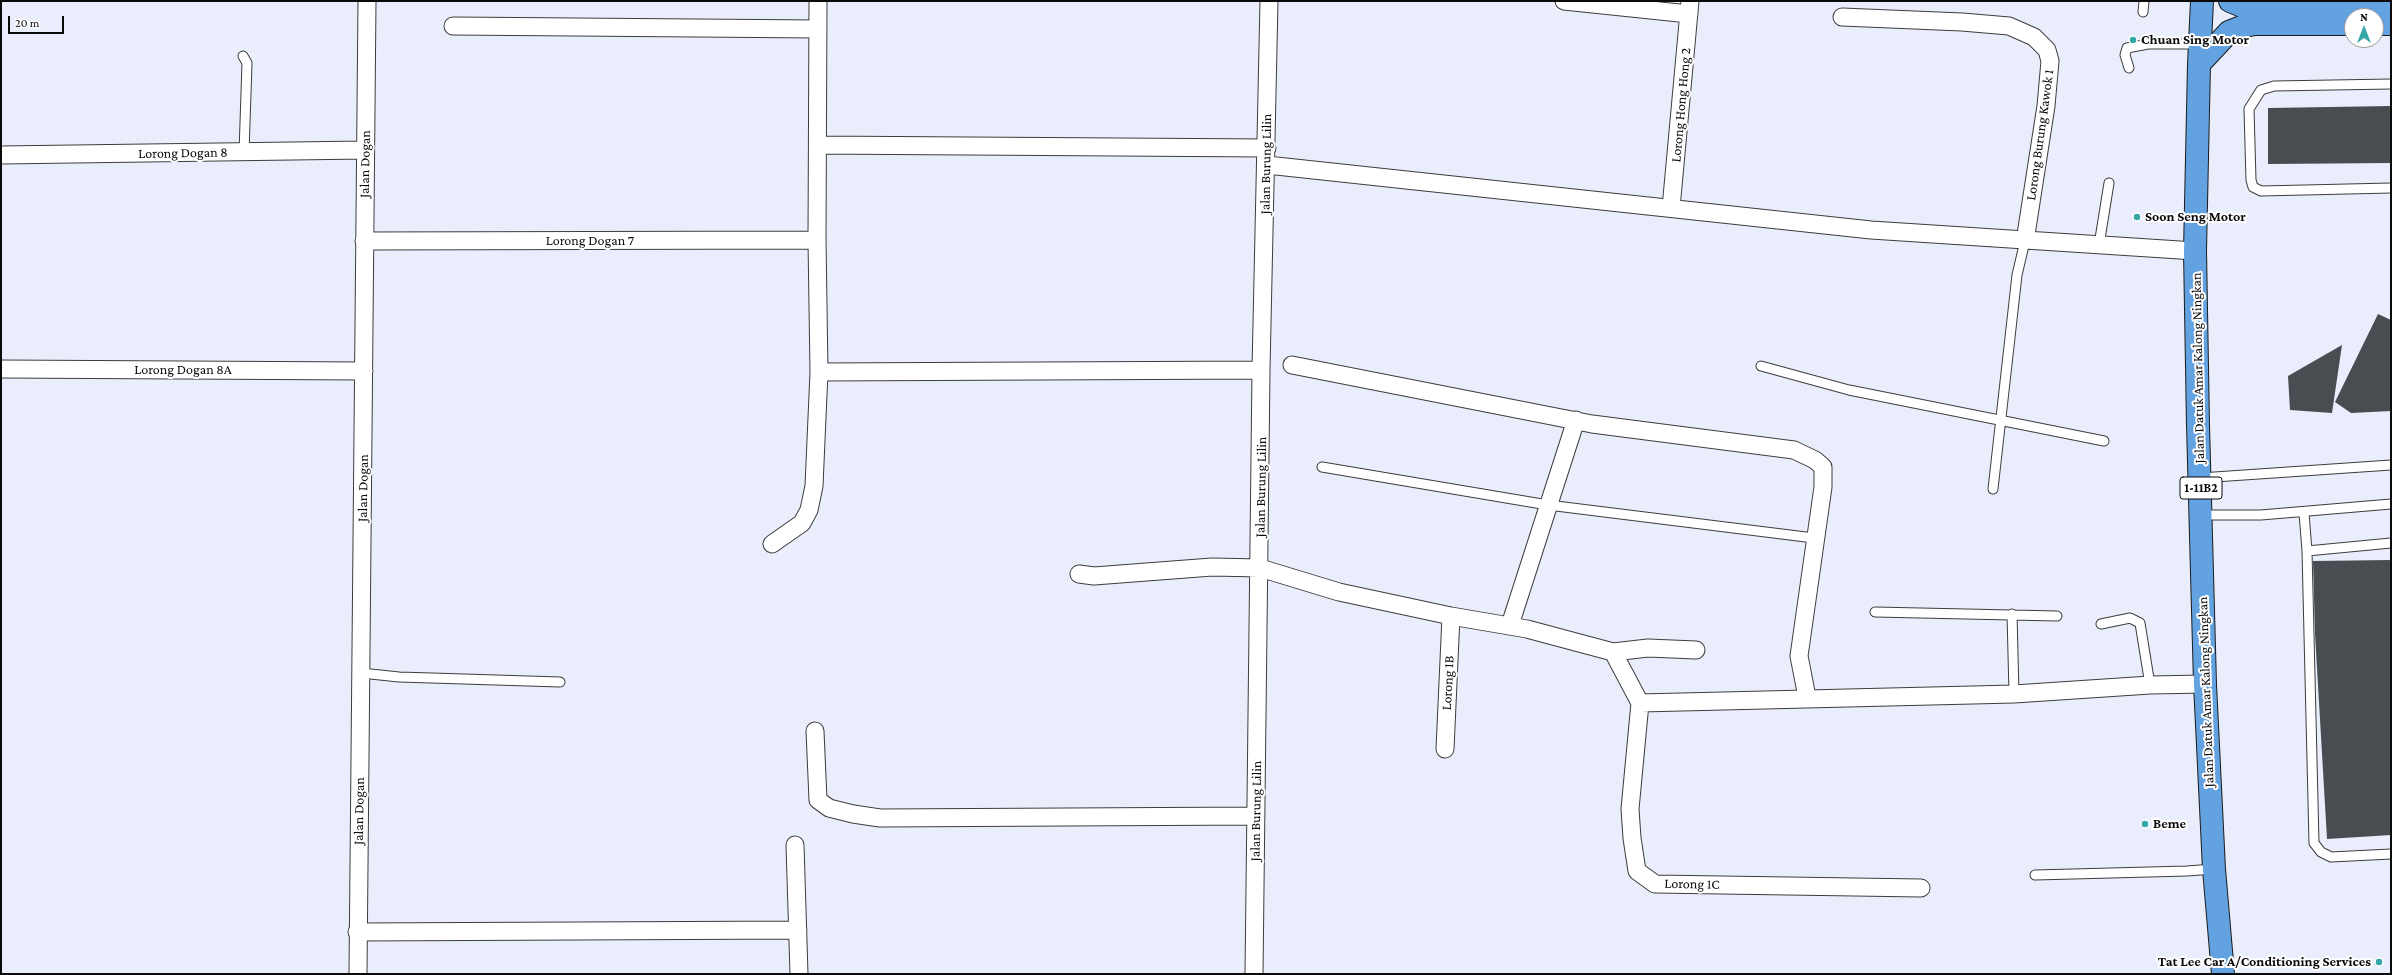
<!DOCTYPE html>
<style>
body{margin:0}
#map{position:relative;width:2392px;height:975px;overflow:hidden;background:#eaedfc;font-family:"Crimson Pro",serif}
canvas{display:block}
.frame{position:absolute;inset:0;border:2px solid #0a0a0a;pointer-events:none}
.north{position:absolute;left:2344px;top:8px;width:40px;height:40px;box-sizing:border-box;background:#fff;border:1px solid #9d9d9d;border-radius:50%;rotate:0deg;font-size:11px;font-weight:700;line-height:16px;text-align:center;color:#0a0a0a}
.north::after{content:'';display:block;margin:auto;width:14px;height:18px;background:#35a7a6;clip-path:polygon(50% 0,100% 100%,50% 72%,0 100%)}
.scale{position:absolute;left:8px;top:16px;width:56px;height:18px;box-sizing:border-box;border:2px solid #0a0a0a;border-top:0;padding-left:5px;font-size:12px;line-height:14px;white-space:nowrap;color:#0a0a0a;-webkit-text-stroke:3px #fff;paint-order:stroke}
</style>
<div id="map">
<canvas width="2392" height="975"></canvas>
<div class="frame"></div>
<div class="north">N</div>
<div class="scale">20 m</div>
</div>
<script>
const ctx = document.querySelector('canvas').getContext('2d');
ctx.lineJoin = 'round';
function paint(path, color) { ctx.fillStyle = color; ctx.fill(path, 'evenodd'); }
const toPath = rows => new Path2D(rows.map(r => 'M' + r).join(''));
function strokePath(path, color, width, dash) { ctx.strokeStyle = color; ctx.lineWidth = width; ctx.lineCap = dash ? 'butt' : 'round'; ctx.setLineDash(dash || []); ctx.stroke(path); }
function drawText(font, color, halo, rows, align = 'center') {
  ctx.font = font + ' "Crimson Pro",serif'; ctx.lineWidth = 4; ctx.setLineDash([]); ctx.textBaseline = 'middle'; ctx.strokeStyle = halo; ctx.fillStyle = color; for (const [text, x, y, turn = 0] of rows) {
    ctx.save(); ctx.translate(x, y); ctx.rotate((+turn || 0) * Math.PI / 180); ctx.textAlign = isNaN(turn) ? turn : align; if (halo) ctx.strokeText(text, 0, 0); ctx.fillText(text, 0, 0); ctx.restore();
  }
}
paint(toPath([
 [2391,106,2391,163,2268,164,2268,108],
 [2378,314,2391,320,2391,411,2351,413,2335,402],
 [2342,345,2332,413,2290,410,2288,376],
 [2391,560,2391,835,2327,839,2315,634,2313,561]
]), '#484d51');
const lane = toPath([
 [2143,12,2144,1],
 [243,56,247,63,244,153],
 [2129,68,2125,55,2127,48,2148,44,2200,44],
 [2391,84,2274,86,2261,90,2249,109,2251,180,2253,187,2261,191,2391,188],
 [2099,245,2109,183],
 [1761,366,1849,390,2104,441],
 [1322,467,1548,505,1814,538],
 [2200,478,2391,465],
 [1993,489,2017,275,2025,241],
 [2304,513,2307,551,2314,843,2321,852,2331,857,2391,854],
 [2201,515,2261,515,2391,504],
 [2307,551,2391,543],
 [1875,612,2057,616],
 [2012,614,2014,694],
 [2101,624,2130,618,2140,623,2150,685],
 [361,673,399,677,560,682],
 [2035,875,2187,871,2214,869]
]);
const street = toPath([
 [1564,1,1689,14],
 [1842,17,1962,22,2009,26,2034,37,2047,50,2050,61,2046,106,2025,241],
 [453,26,818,29],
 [819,145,1267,148],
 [1,155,365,150],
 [1267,165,1871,230,2195,251],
 [1671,208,1690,1],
 [364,241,817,240],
 [1292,365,1592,424,1794,450,1815,460,1823,467,1823,487,1799,656,1807,697],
 [1,369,364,371],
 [819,372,1261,370],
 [772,544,802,523,809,510,814,486,819,372,817,240,818,1],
 [1079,574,1094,576,1212,567,1260,568,1339,592,1451,616,1527,629,1613,652,1640,703],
 [1510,625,1576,420],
 [1613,652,1648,648,1696,650],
 [1640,703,2014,694,2150,685,2205,684],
 [1640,703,1630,809,1632,838,1637,871,1655,884,1921,888],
 [815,731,818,800,829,808,853,814,880,818,1256,816],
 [1445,749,1451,616],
 [795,845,799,974],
 [357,932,798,930],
 [358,974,367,1],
 [1254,974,1261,370,1269,1]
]);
const highway = toPath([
 [2202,1,2199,64,2195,251,2198,425,2205,684,2214,869,2223,974],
 [2230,1,2247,8,2391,5],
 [2376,24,2391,24],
 [2199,64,2229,32,2244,26,2255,24,2352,24]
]);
strokePath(lane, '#3d3d3d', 11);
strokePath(street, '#3d3d3d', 19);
strokePath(highway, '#1b1b1b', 24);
strokePath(lane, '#fff', 9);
strokePath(street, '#fff', 17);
strokePath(highway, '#63a2e1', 22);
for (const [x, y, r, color] of [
 [2133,40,4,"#35a7a6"],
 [2137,217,4,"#35a7a6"],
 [2145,824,4,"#35a7a6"],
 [2379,962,4,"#35a7a6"]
]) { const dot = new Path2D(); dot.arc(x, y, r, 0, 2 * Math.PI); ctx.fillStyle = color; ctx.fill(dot); strokePath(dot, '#fff', 1.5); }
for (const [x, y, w] of [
 [2201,488,42]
]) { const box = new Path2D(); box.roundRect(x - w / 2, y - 11, w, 22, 3); ctx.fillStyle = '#fff'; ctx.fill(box); strokePath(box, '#0a0a0a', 1); }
drawText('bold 13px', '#0a0a0a', null, [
 ["1-11B2",2201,488]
]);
drawText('bold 14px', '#0a0a0a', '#fff', [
 ["Chuan Sing Motor",2141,40],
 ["Soon Seng Motor",2145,217],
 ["Beme",2153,824],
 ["Tat Lee Car A/Conditioning Services",2371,962,"right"]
], 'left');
drawText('14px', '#0a0a0a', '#fff', [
 ["Lorong Hong Hong 2",1681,105,-85],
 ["Lorong Burung Kawok 1",2040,135,-82],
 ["Lorong Dogan 8",183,153,-1],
 ["Jalan Dogan",365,164,-89],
 ["Jalan Burung Lilin",1266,164,-89],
 ["Lorong Dogan 7",590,241],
 ["Jalan Datuk Amar Kalong Ningkan",2198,368,-91],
 ["Lorong Dogan 8A",183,370],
 ["Jalan Burung Lilin",1261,487,-89],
 ["Jalan Dogan",363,488,-89],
 ["Lorong 1B",1448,683,-87],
 ["Jalan Datuk Amar Kalong Ningkan",2206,692,-92],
 ["Jalan Dogan",359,811,-89],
 ["Jalan Burung Lilin",1256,811,-89],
 ["Lorong 1C",1692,884,1]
]);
</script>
